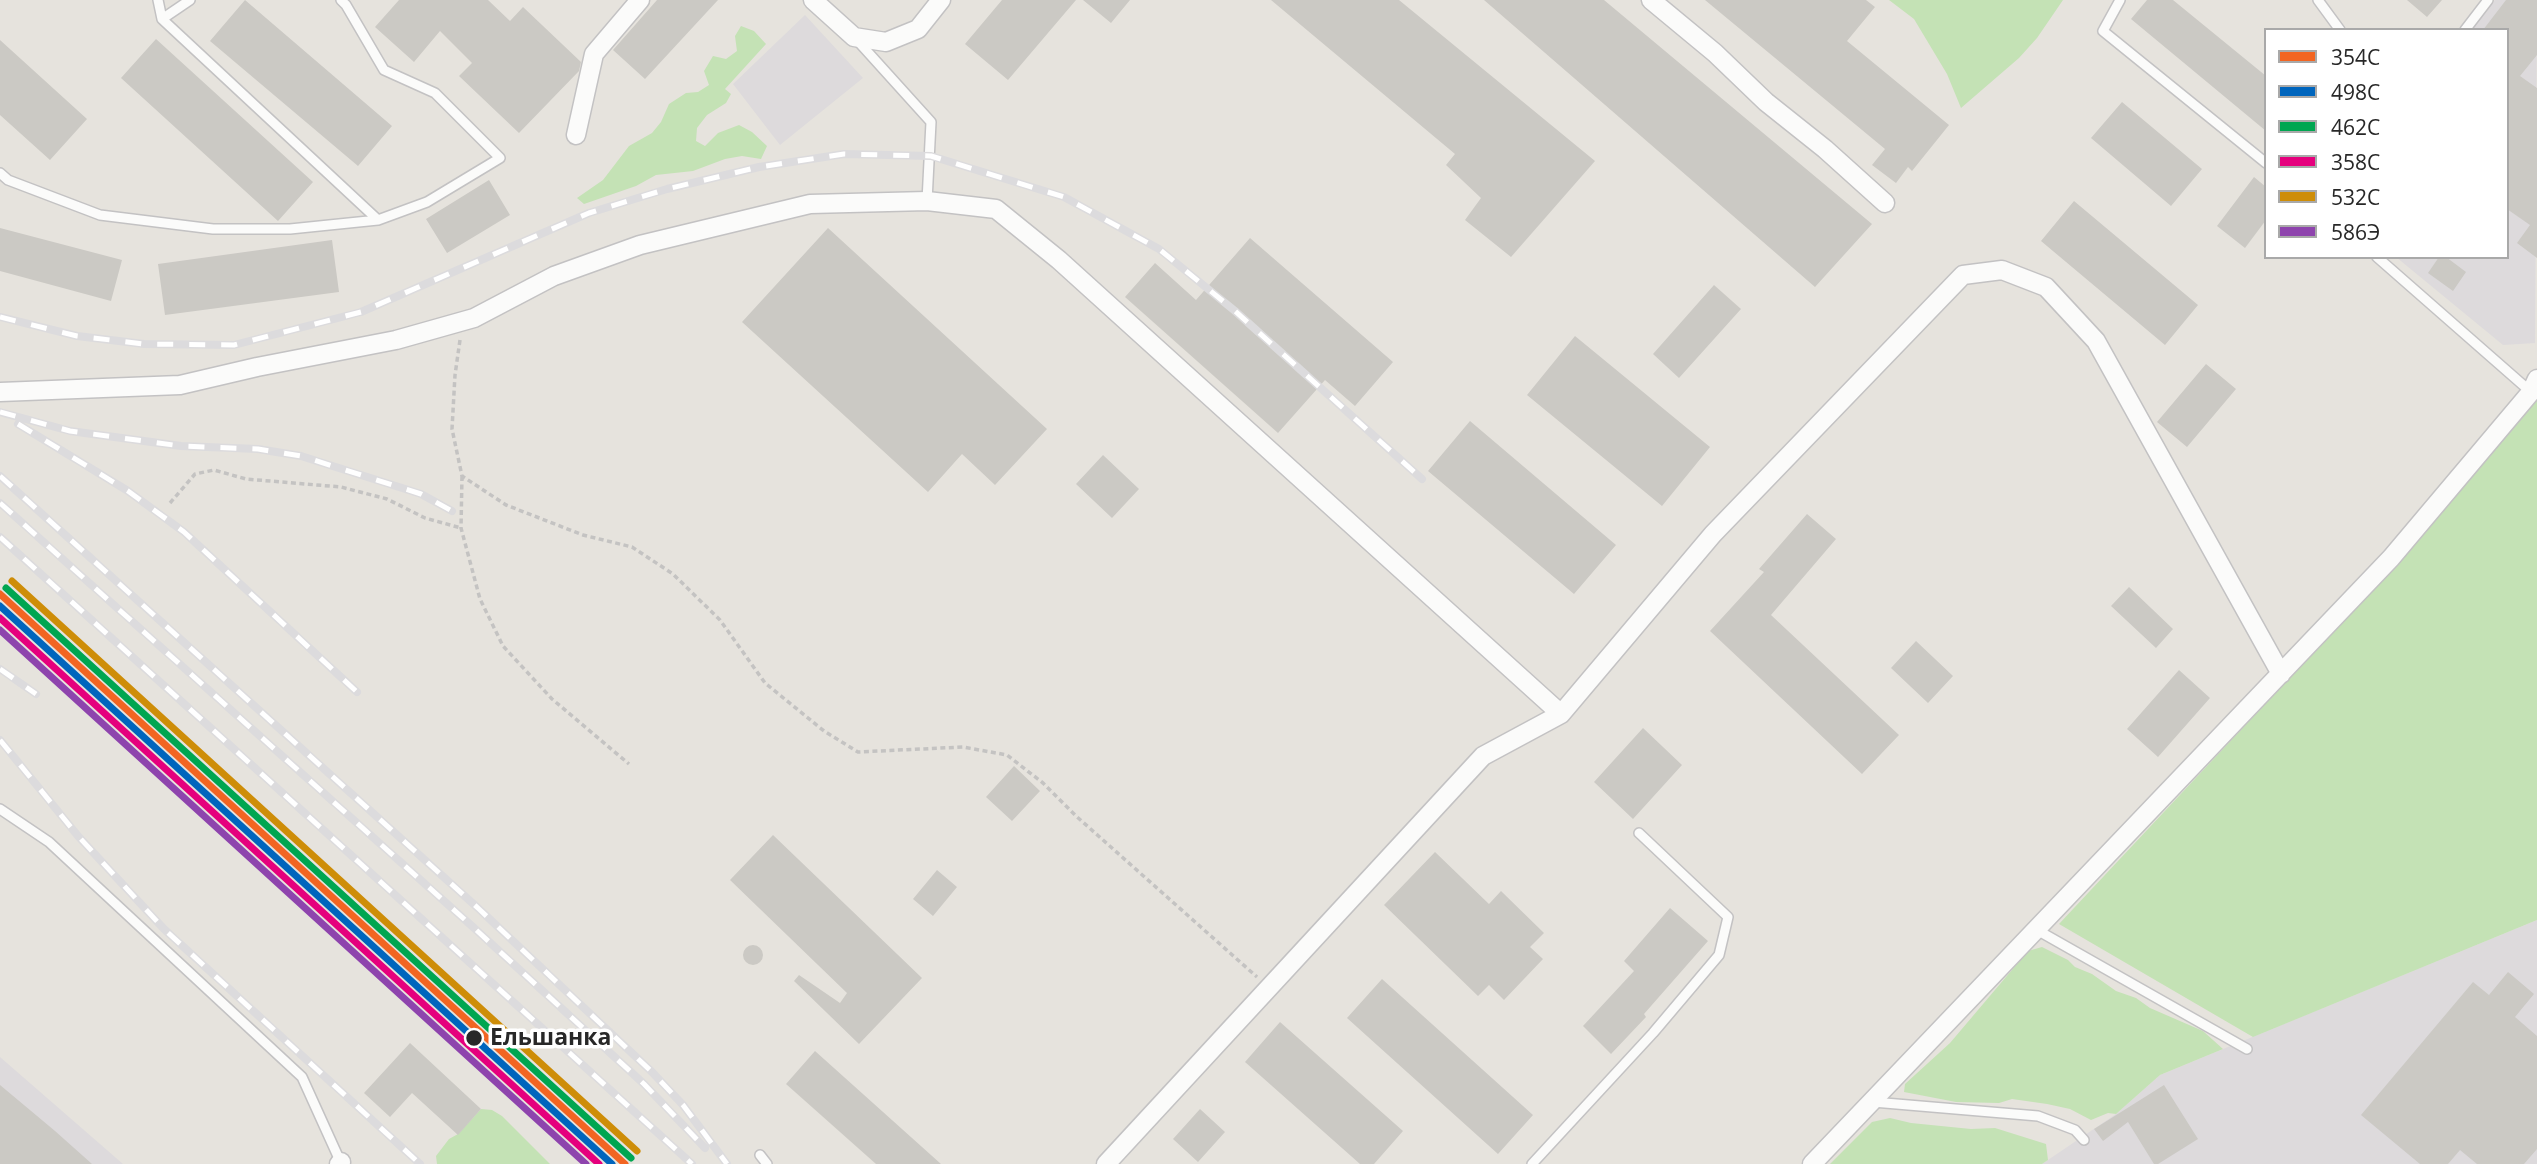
<!DOCTYPE html>
<meta charset="utf-8">
<style>
body{margin:0}
#map{position:relative;width:2537px;height:1164px;overflow:hidden;background:#e6e3dd;font-family:"Open Sans",sans-serif}
canvas{display:block}
.legend{position:absolute;left:2264px;top:28px;width:245px;height:231px;box-sizing:border-box;background:#fff;border:2px solid #a9a9a9;margin:0;padding:9px 12px;list-style:none;font-size:21px;color:#282828}
.legend li{display:flex;align-items:center;gap:14px;height:35px}
.legend b{width:35px;border:2px solid #a9a9a9}
</style>
<div id="map">
<canvas width="2537" height="1164"></canvas>
<ul class="legend">
<li><b style="height:9px;background:#f26522"></b>354С</li>
<li><b style="height:9px;background:#0065bd"></b>498С</li>
<li><b style="height:9px;background:#00a651"></b>462С</li>
<li><b style="height:9px;background:#e5007d"></b>358С</li>
<li><b style="height:9px;background:#ce8d08"></b>532С</li>
<li><b style="height:9px;background:#8e44ad"></b>586Э</li>
</ul>
</div>
<script>
const ctx = document.querySelector('canvas').getContext('2d');
ctx.lineJoin = 'round';
function paint(path, color) { ctx.fillStyle = color; ctx.fill(path, 'evenodd'); }
const toPath = rows => new Path2D(rows.map(r => 'M' + r).join(''));
function strokePath(path, color, width, dash) { ctx.strokeStyle = color; ctx.lineWidth = width; ctx.lineCap = dash ? 'butt' : 'round'; ctx.setLineDash(dash || []); ctx.stroke(path); }
function drawText(font, color, halo, rows, align = 'center') {
  ctx.font = font + ' "Open Sans",sans-serif'; ctx.lineWidth = 7; ctx.setLineDash([]); ctx.textBaseline = 'middle'; ctx.strokeStyle = halo; ctx.fillStyle = color; for (const [text, x, y, turn = 0] of rows) {
    ctx.save(); ctx.translate(x, y); ctx.rotate((+turn || 0) * Math.PI / 180); ctx.textAlign = isNaN(turn) ? turn : align; if (halo) ctx.strokeText(text, 0, 0); ctx.fillText(text, 0, 0); ctx.restore();
  }
}
paint(toPath([
 [2495,0,2537,0,2535,343,2503,345,2396,257,2507,257,2507,30,2471,30],
 [805,15,863,78,780,145,733,84],
 [2537,920,2537,1164,2042,1164,2116,1114,2160,1075],
 [0,1057,123,1164,0,1164]
]), '#dddadc');
paint(toPath([
 [1889,0,2063,0,2037,38,2019,58,1961,108,1947,74,1914,19],
 [741,26,754,31,766,44,725,89,731,94,726,103,707,115,697,128,696,141,705,146,718,133,739,125,752,132,767,146,761,159,742,156,725,159,693,171,656,175,636,186,584,204,577,198,603,180,629,146,652,133,661,122,669,104,686,93,698,92,709,85,704,71,713,56,726,59,737,51,735,36],
 [2537,398,2537,920,2253,1037,2059,924,2385,576],
 [2042,947,2068,960,2075,967,2092,974,2116,991,2136,998,2150,1008,2203,1031,2223,1049,2160,1075,2116,1114,2108,1113,2091,1120,2070,1109,2047,1104,2012,1099,1999,1103,1956,1102,1904,1092,1905,1084,1950,1043,2028,951],
 [481,1109,492,1110,502,1116,550,1164,437,1164,436,1156,449,1139,458,1134],
 [1890,1118,1911,1123,1971,1129,1995,1128,2046,1144,2048,1160,2042,1164,1830,1164,1872,1122]
]), '#c4e2b5');
paint(toPath([
 [245,0,392,126,358,166,210,41],
 [399,0,488,0,510,21,523,7,581,62,579,71,519,133,459,76,472,63,440,31,414,62,375,27],
 [657,0,718,0,645,79,613,50],
 [1002,0,1076,0,1008,80,965,44],
 [1083,0,1130,0,1111,23],
 [1271,0,1399,0,1595,161,1511,257,1465,220,1481,198,1446,165,1455,154],
 [1484,0,1604,0,1872,224,1815,287],
 [1705,0,1866,0,1875,7,1847,41,1949,125,1912,171,1908,167,1896,183,1872,165,1885,149],
 [2147,0,2173,0,2266,76,2266,131,2131,19],
 [2407,0,2442,0,2427,17],
 [2506,0,2537,0,2537,55,2520,76,2537,88,2537,258,2517,243,2530,225,2507,209,2507,30,2483,30],
 [156,39,313,182,278,221,121,78],
 [0,40,87,119,50,160,0,115],
 [2122,102,2202,169,2171,206,2091,138],
 [2254,177,2266,187,2266,220,2245,248,2217,226],
 [489,180,510,215,447,253,426,219],
 [2074,201,2198,305,2165,345,2041,241],
 [0,228,122,260,111,301,0,271],
 [828,228,1047,429,995,485,962,454,928,492,742,322],
 [1250,238,1393,362,1355,406,1325,380,1278,433,1125,297,1155,263,1196,300],
 [332,240,339,292,165,315,158,264],
 [2439,257,2446,257,2466,272,2453,291,2428,273],
 [1714,285,1741,309,1679,378,1653,354],
 [1575,336,1710,447,1662,506,1527,395],
 [2206,364,2236,389,2187,447,2157,422],
 [1470,421,1616,545,1574,594,1428,471],
 [1103,455,1139,489,1112,518,1076,484],
 [1807,514,1836,539,1771,615,1899,735,1862,774,1710,631,1764,572,1759,569],
 [2129,587,2173,629,2156,648,2111,606],
 [1916,641,1953,676,1928,703,1891,668],
 [2179,670,2210,698,2158,757,2127,729],
 [1643,728,1682,765,1633,819,1594,782],
 [1014,766,1040,791,1012,821,986,797],
 [773,835,922,978,859,1044,794,981,799,975,840,1003,847,993,730,880],
 [1435,852,1489,904,1501,891,1544,933,1530,947,1543,959,1504,1000,1489,985,1478,996,1384,905],
 [937,870,957,887,933,916,913,899],
 [1670,908,1708,941,1644,1014,1646,1017,1611,1054,1583,1026,1634,971,1624,961],
 '743 955a10 10 0 1 1 20 0a10 10 0 1 1-20 0Z',
 [2508,972,2534,994,2515,1017,2537,1036,2537,1149,2524,1164,2477,1164,2460,1150,2448,1164,2420,1164,2361,1115,2473,982,2489,995],
 [1382,979,1533,1115,1498,1154,1347,1018],
 [1280,1022,1403,1131,1374,1164,1360,1164,1245,1062],
 [410,1043,481,1109,458,1135,412,1093,390,1117,364,1093],
 [815,1051,941,1164,876,1164,786,1084],
 [0,1085,55,1131,92,1164,0,1164],
 [2164,1085,2198,1139,2158,1164,2154,1164,2128,1122,2103,1141,2094,1129],
 [1200,1109,1225,1132,1198,1162,1173,1139]
]), '#cbc9c4');
const service = toPath([
 [158,0,162,19,378,220],
 [2120,0,2103,31,2266,163],
 [2318,0,2340,30],
 [162,19,190,0],
 [2465,30,2488,0],
 [856,39,931,122,927,201],
 [0,173,8,180,100,215,213,229,290,229,378,220,427,202,500,158,435,93,384,70,346,5,341,0],
 [2377,257,2531,392],
 [0,809,49,842,302,1077,341,1163],
 [2037,930,2247,1049],
 [1873,1102,2038,1116,2075,1130,2084,1140],
 [760,1155,767,1164],
 [1532,1164,1653,1033,1719,955,1728,917,1639,833]
]);
const minor = toPath([
 [813,0,854,37,886,42,918,29,941,0],
 [1651,0,1715,53,1766,102,1825,149,1885,203],
 [576,135,594,54,640,0],
 [0,392,180,385,257,367,396,340,474,318,554,276,640,245,810,204,927,201,996,209,1059,260,1561,714],
 [339,1164,341,1162],
 [1106,1164,1483,756,1561,714,1713,534,1963,275,2002,270,2046,287,2096,341,2281,674],
 [1812,1164,2391,558,2531,392,2537,379]
]);
strokePath(service, '#c3c2c3', 12);
strokePath(minor, '#c3c2c3', 21);
strokePath(toPath([
 [460,340,455,375,452,429,462,476,506,505,583,535,632,547,673,574,720,620,765,683,824,731,858,752,963,747,1007,755,1043,783,1076,816,1257,977],
 [462,476,461,528,480,599,503,646,552,699,629,764],
 [170,503,195,474,214,470,246,479,341,487,387,499,425,518,461,528]
]), '#c4c3c2', 3.5, [5, 3.5]);
strokePath(service, '#fbfbfa', 9);
strokePath(minor, '#fbfbfa', 18);
const rail = toPath([
 [0,317,77,336,144,344,234,345,361,312,589,213,667,189,759,167,844,154,931,156,1064,197,1159,249,1235,311,1422,479],
 [0,412,70,431,181,446,258,449,301,456,421,494,452,511],
 [18,424,128,491,184,532,357,692],
 [0,476,479,909,652,1072,683,1105,727,1164],
 [0,503,473,927,644,1084,705,1148],
 [0,537,692,1164],
 [0,669,36,694],
 [0,740,78,836,164,929,420,1164]
]);
strokePath(rail, '#dcdbdd', 8);
strokePath(rail, '#fff', 5, [16]);
strokePath(toPath([
 [0,594,625,1164]
]), '#f26522', 7);
strokePath(toPath([
 [0,606,612,1164]
]), '#0065bd', 7);
strokePath(toPath([
 [6,588,631,1158]
]), '#00a651', 7);
strokePath(toPath([
 [0,618,599,1164]
]), '#e5007d', 7);
strokePath(toPath([
 [12,581,637,1151]
]), '#ce8d08', 7);
strokePath(toPath([
 [0,630,586,1164]
]), '#8e44ad', 7);
for (const [x, y, r, color] of [
 [474,1038,9,"#282828"]
]) { const dot = new Path2D(); dot.arc(x, y, r, 0, 2 * Math.PI); ctx.fillStyle = color; ctx.fill(dot); strokePath(dot, '#fff', 2.5); }
drawText('bold 23px', '#282828', '#fff', [
 ["Ельшанка",490,1038]
], 'left');
</script>
